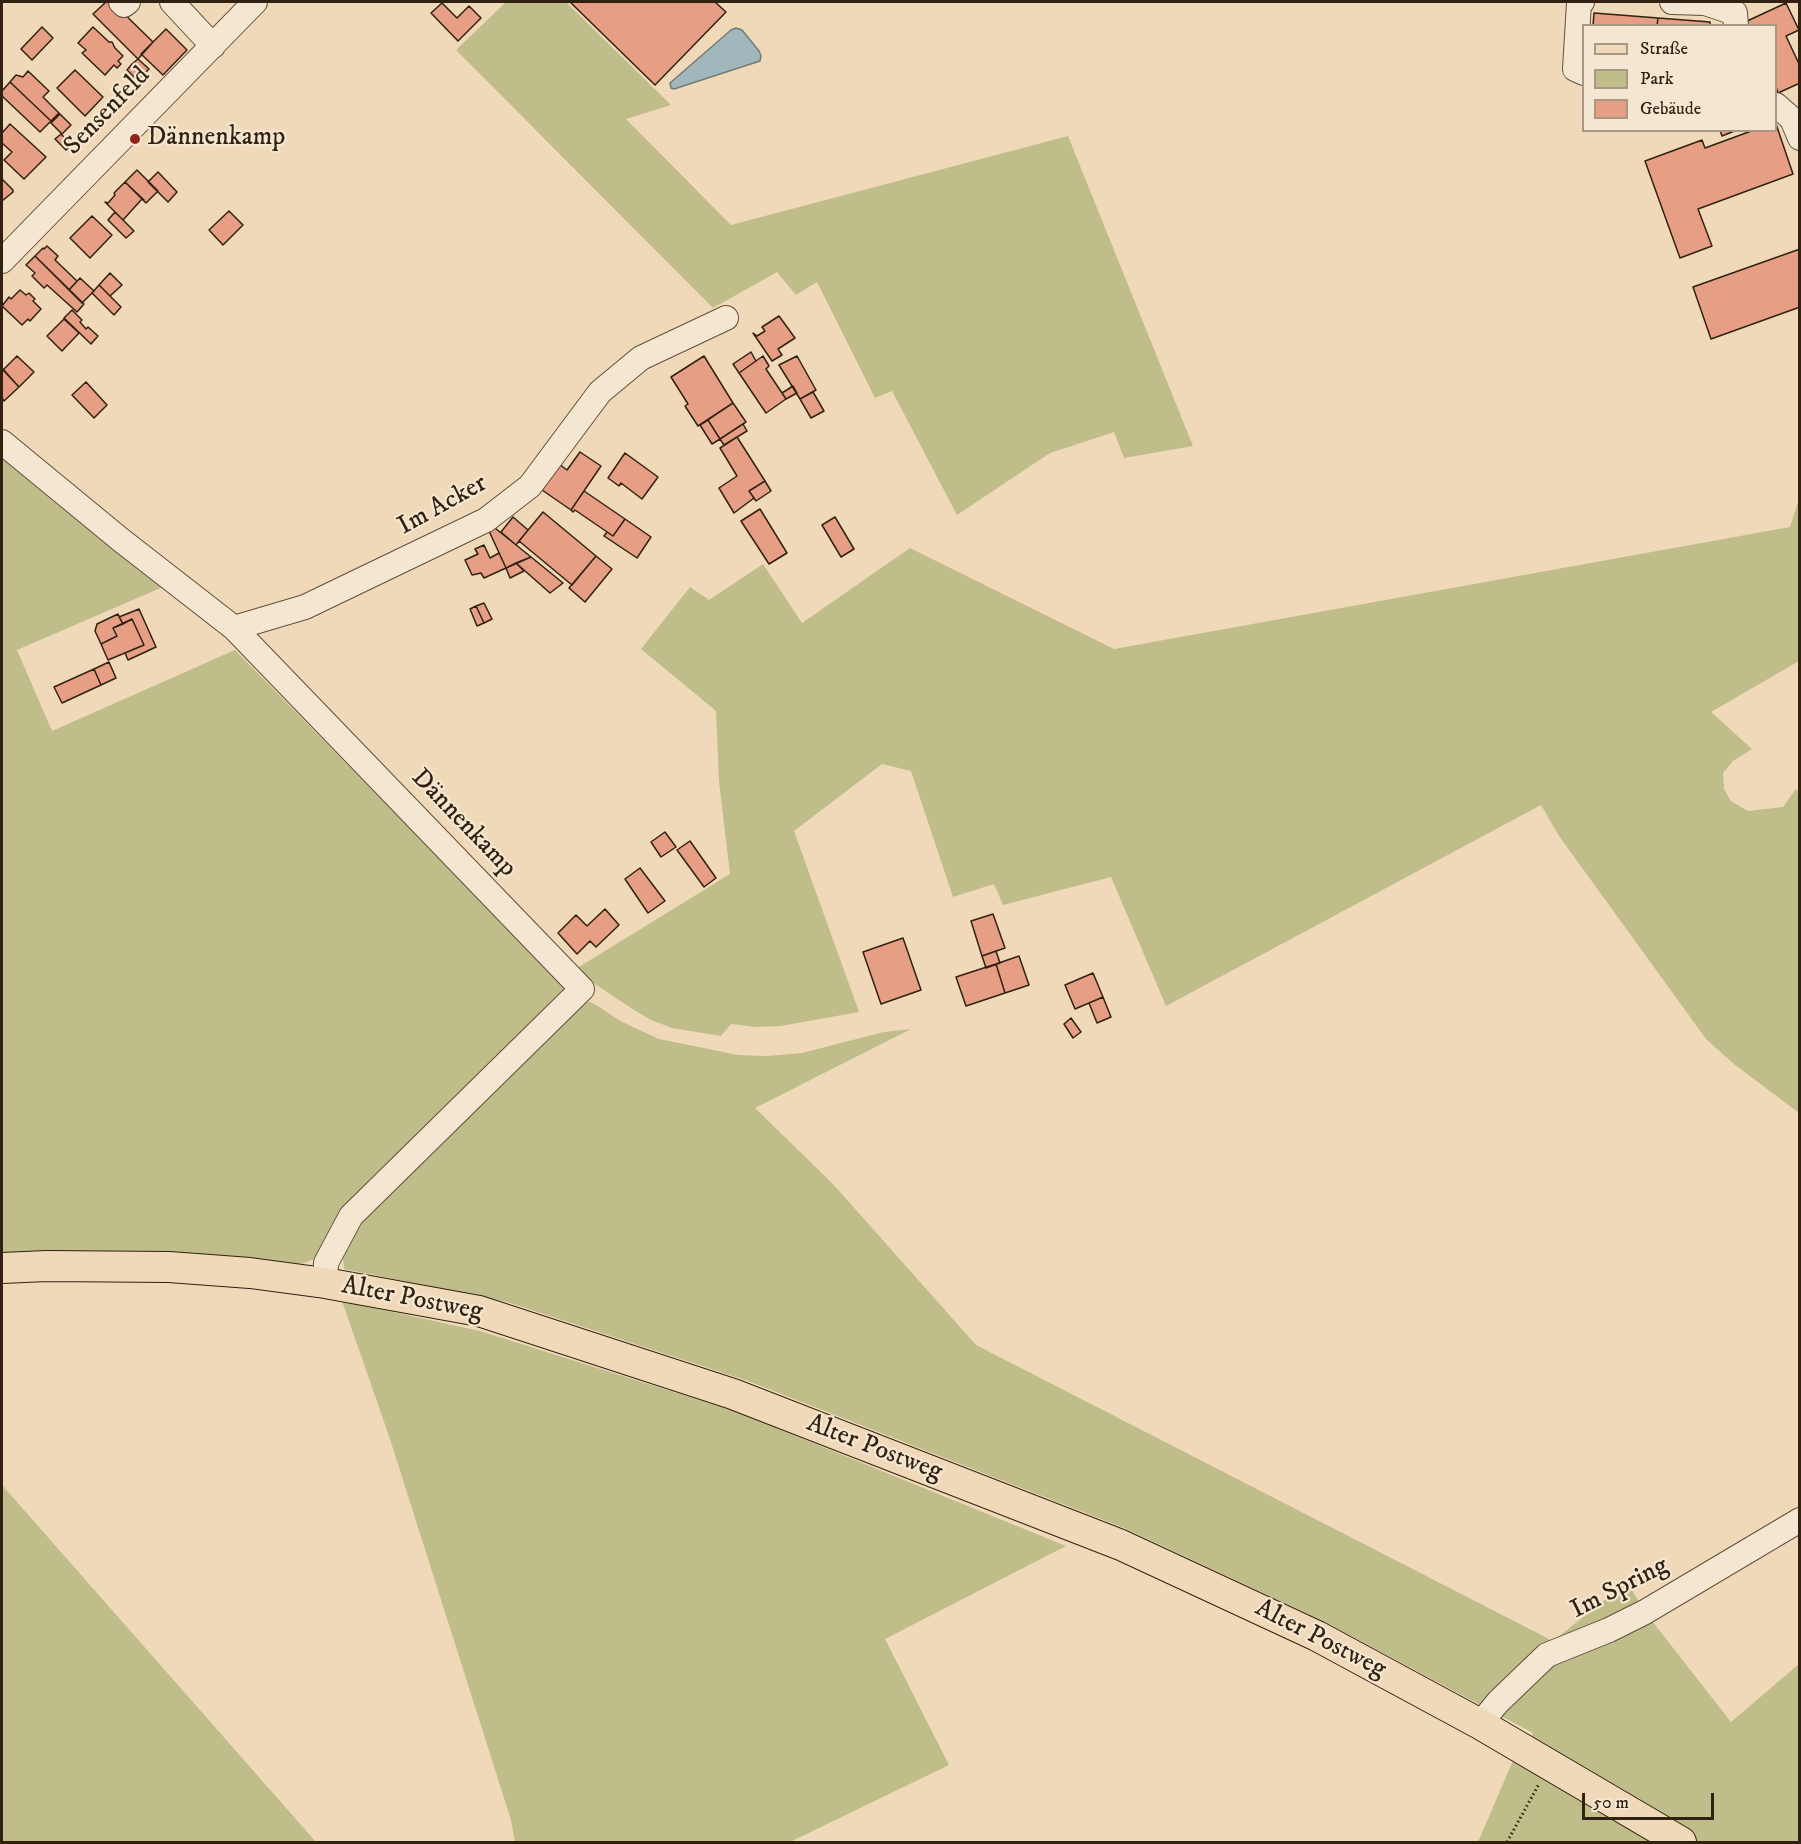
<!DOCTYPE html>
<meta charset="utf-8">
<style>
body{margin:0}
#map{position:relative;width:1801px;height:1844px;overflow:hidden;background:#f0d9b8;font-family:"IM FELL DW Pica",serif}
canvas{display:block}
.frame{position:absolute;inset:0;border:3px solid #312111;pointer-events:none}
.legend{position:absolute;left:1582px;top:24px;width:195px;height:108px;box-sizing:border-box;background:#f5e6d1;border:2px solid #a79784;margin:0;padding:8px 10px;list-style:none;font-size:18px;color:#312111}
.legend li{display:flex;align-items:center;gap:12px;height:30px}
.legend b{width:30px;border:2px solid #a79784}
.scale{position:absolute;left:1582px;top:1793px;width:132px;height:27px;box-sizing:border-box;border:3px solid #312111;border-top:0;padding-left:8px;font-size:18px;line-height:21px;white-space:nowrap;color:#312111;-webkit-text-stroke:4px #f5e6d1;paint-order:stroke}
</style>
<div id="map">
<canvas width="1801" height="1844"></canvas>
<div class="frame"></div>
<ul class="legend">
<li><b style="height:8px;background:#f0d9b8"></b>Straße</li>
<li><b style="height:16px;background:#bfbe8b"></b>Park</li>
<li><b style="height:16px;background:#e69e84"></b>Gebäude</li>
</ul>
<div class="scale">50 m</div>
</div>
<script>
const ctx = document.querySelector('canvas').getContext('2d');
ctx.lineJoin = 'round';
function paint(path, color) { ctx.fillStyle = color; ctx.fill(path, 'evenodd'); }
const toPath = rows => new Path2D(rows.map(r => 'M' + r).join(''));
function strokePath(path, color, width, dash) { ctx.strokeStyle = color; ctx.lineWidth = width; ctx.lineCap = dash ? 'butt' : 'round'; ctx.setLineDash(dash || []); ctx.stroke(path); }
function drawText(font, color, halo, rows, align = 'center') {
  ctx.font = font + ' "IM FELL DW Pica",serif'; ctx.lineWidth = 4.5; ctx.setLineDash([]); ctx.textBaseline = 'middle'; ctx.strokeStyle = halo; ctx.fillStyle = color; for (const [text, x, y, turn = 0] of rows) {
    ctx.save(); ctx.translate(x, y); ctx.rotate((+turn || 0) * Math.PI / 180); ctx.textAlign = isNaN(turn) ? turn : align; if (halo) ctx.strokeText(text, 0, 0); ctx.fillText(text, 0, 0); ctx.restore();
  }
}
paint(toPath([
 [506,2,566,2,671,105,626,119,731,225,1068,136,1193,446,1124,458,1114,432,1050,453,957,515,892,391,875,398,817,282,796,295,777,272,713,308,456,50],
 [2,458,165,586,17,650,52,731,235,650,569,991,346,1213,314,1259,298,1265,2,1254],
 [1799,499,1799,661,1711,712,1752,749,1733,761,1723,773,1724,789,1731,801,1748,811,1783,807,1796,789,1799,793,1799,1113,1734,1064,1706,1039,1559,836,1541,805,1166,1006,1111,877,1003,905,994,884,953,897,911,771,882,764,794,831,859,1012,781,1026,755,1027,731,1024,721,1036,672,1028,651,1020,634,1010,574,970,730,874,719,781,716,711,641,649,690,587,709,600,763,564,802,623,910,548,1114,649,1790,527],
 [583,1002,590,1002,598,1006,620,1021,659,1039,738,1055,767,1056,802,1053,884,1032,911,1029,755,1108,833,1184,976,1345,1553,1641,1627,1582,1645,1612,1731,1722,1799,1664,1799,1842,1478,1842,1512,1763,1533,1733,1321,1620,1124,1528,748,1381,507,1302,344,1269,342,1240],
 [342,1301,480,1331,737,1412,1066,1546,885,1639,949,1765,790,1842,515,1842,511,1820,389,1436],
 [2,1485,316,1842,2,1842]
]), '#bfbe8b');
const water = toPath([
 [736,28,742,30,759,51,761,56,760,61,674,89,671,88,670,83,731,30,736,28]
]);
paint(water, '#a1b7bb');
strokePath(water, '#747b77', 1.5);
const building = toPath([
 [106,2,112,2,153,42,138,59,93,14,106,2],
 [570,2,715,2,726,12,655,85,570,2],
 [442,3,457,18,469,6,481,18,458,41,431,13,442,3],
 [1786,3,1799,30,1786,36,1800,66,1800,83,1778,93,1776,87,1776,26,1747,26,1745,22,1786,3],
 [1594,13,1658,18,1657,26,1593,26,1594,13],
 [1658,18,1710,22,1710,26,1657,26,1658,18],
 [42,27,53,38,32,60,21,49,42,27],
 [93,27,109,42,112,42,115,48,123,56,118,61,121,64,117,68,114,65,105,75,82,53,86,50,78,43,93,27],
 [166,29,187,50,163,75,141,54,166,29],
 [138,59,149,69,143,75,132,64,138,59],
 [132,64,143,75,137,80,127,70,132,64],
 [75,70,103,97,85,116,57,88,75,70],
 [28,71,49,91,43,97,59,113,51,121,10,82,16,75,23,77,28,71],
 [10,82,51,121,40,132,2,96,2,91,10,82],
 [60,114,71,125,62,134,51,123,60,114],
 [10,124,46,157,24,179,4,160,12,152,2,143,2,133,10,124],
 [1776,124,1793,174,1698,209,1712,246,1680,258,1645,161,1702,140,1705,148,1754,130,1776,130,1776,124],
 [1720,130,1737,130,1722,136,1720,130],
 [61,134,72,145,66,150,55,139,61,134],
 [137,170,158,191,146,203,125,182,137,170],
 [158,172,177,192,168,202,148,182,158,172],
 [2,179,13,190,13,192,2,201,2,179],
 [125,182,144,200,142,199,123,220,105,202,108,203,115,195,114,193,125,182],
 [229,211,243,225,223,245,209,230,229,211],
 [115,212,134,231,126,238,108,220,115,212],
 [92,216,112,235,90,258,70,238,92,216],
 [47,246,58,256,55,260,77,281,69,290,35,256,43,248,44,249,47,246],
 [1800,249,1800,307,1711,339,1693,287,1800,249],
 [35,256,84,304,77,312,47,285,44,288,32,276,35,273,26,265,35,256],
 [110,273,122,285,110,296,99,285,110,273],
 [80,278,94,291,82,303,69,290,80,278],
 [99,285,121,307,114,315,92,293,99,285],
 [20,290,26,295,29,293,35,299,33,301,41,309,30,321,28,319,22,325,2,306,9,297,11,299,20,290],
 [72,310,82,320,80,322,86,329,88,327,98,336,91,344,64,318,72,310],
 [779,316,795,338,778,349,782,355,772,361,753,333,757,336,765,331,762,327,779,316],
 [64,319,79,333,62,351,47,336,64,319],
 [751,352,756,361,739,373,733,364,751,352],
 [17,356,34,372,19,387,3,370,17,356],
 [704,356,733,403,698,426,685,406,688,404,671,377,704,356],
 [763,356,769,366,766,369,786,399,766,413,739,373,763,356],
 [797,356,816,390,800,399,779,365,797,356],
 [2,368,19,387,4,401,2,398,2,368],
 [86,382,107,405,94,418,72,395,86,382],
 [793,386,797,393,786,399,782,393,793,386],
 [813,392,824,411,811,418,800,399,813,392],
 [733,403,746,422,720,439,708,420,733,403],
 [708,420,720,439,712,444,700,425,708,420],
 [743,424,747,431,724,445,720,439,743,424],
 [737,437,765,481,749,491,754,498,734,513,719,488,737,476,720,448,737,437],
 [580,452,601,466,571,510,542,490,559,464,567,470,580,452],
 [625,453,658,477,642,499,621,483,619,486,608,478,625,453],
 [765,481,771,491,756,501,749,491,765,481],
 [584,491,625,519,613,536,575,510,573,512,571,510,584,491],
 [760,509,787,553,769,564,741,521,760,509],
 [543,512,596,556,572,585,519,541,543,512],
 [513,517,528,530,516,545,501,532,513,517],
 [835,517,854,549,841,557,822,525,835,517],
 [625,519,651,537,637,558,604,536,607,532,613,536,625,519],
 [495,528,531,557,506,568,489,531,495,528],
 [484,545,490,558,499,553,506,568,484,578,481,573,472,575,465,560,478,554,475,549,484,545],
 [596,556,612,569,585,602,569,588,596,556],
 [531,557,563,583,550,593,516,563,531,557],
 [516,563,524,571,510,578,506,568,516,563],
 [484,603,492,619,484,623,476,606,484,603],
 [476,606,484,623,477,626,470,609,476,606],
 [139,609,156,647,128,660,125,653,144,645,132,619,123,624,119,617,139,609],
 [118,614,123,624,113,628,117,636,101,644,95,631,97,624,118,614],
 [132,619,144,645,108,660,101,644,117,636,113,628,132,619],
 [109,662,116,678,101,685,94,669,109,662],
 [94,669,101,685,62,703,54,687,94,669],
 [665,832,676,847,661,857,651,842,665,832],
 [690,841,716,878,704,887,677,850,690,841],
 [640,868,665,901,648,913,625,879,640,868],
 [605,909,619,925,596,947,590,941,577,954,558,933,576,915,587,926,605,909],
 [993,914,1005,948,982,956,971,921,993,914],
 [903,938,921,990,881,1004,863,952,903,938],
 [996,951,1000,963,986,968,982,956,996,951],
 [1019,956,1029,985,1005,993,996,964,1019,956],
 [996,964,1005,993,966,1006,956,977,996,964],
 [1093,973,1103,997,1075,1009,1065,985,1093,973],
 [1103,997,1111,1017,1097,1023,1089,1003,1103,997],
 [1071,1018,1081,1032,1073,1038,1064,1024,1071,1018]
]);
paint(building, '#e69e84');
strokePath(building, '#312111', 1.5);
const minor = toPath([
 [121,2,124,5,128,2],
 [172,2,213,46],
 [1582,2,1579,3,1575,69,1584,73],
 [1672,2,1705,3,1735,13,1736,26],
 [1776,105,1792,119,1800,138],
 [2,261,255,2],
 [2,442,121,540,234,628,582,989,351,1216,326,1263,325,1283],
 [234,628,305,607,486,520,530,486,600,392,641,358,726,318],
 [1480,1724,1498,1702,1547,1655,1609,1630,1645,1612,1800,1520]
]);
const major = toPath([
 [2,1268,47,1266,169,1267,250,1273,325,1283,479,1311,733,1394,1121,1545,1317,1636,1480,1724,1681,1842]
]);
strokePath(minor, '#614f3b', 26);
strokePath(major, '#312111', 32);
strokePath(toPath([
 [1507,1842,1539,1784]
]), '#312111', 3, [1.5, 3]);
strokePath(minor, '#f5e6d1', 24);
strokePath(major, '#f0d9b8', 30);
for (const [x, y, r, color] of [
 [135,139,6,"#8f2418"]
]) { const dot = new Path2D(); dot.arc(x, y, r, 0, 2 * Math.PI); ctx.fillStyle = color; ctx.fill(dot); strokePath(dot, '#f5e6d1', 2); }
drawText('26px', '#312111', '#f5e6d1', [
 ["Sensenfeld",108,112,-46],
 ["Im Acker",443,506,-29],
 ["Dännenkamp",463,824,46],
 ["Alter Postweg",412,1300,11],
 ["Alter Postweg",874,1449,21],
 ["Im Spring",1620,1589,-27],
 ["Alter Postweg",1320,1640,27]
]);
drawText('26px', '#312111', '#f5e6d1', [
 ["Dännenkamp",147,139]
], 'left');
</script>
